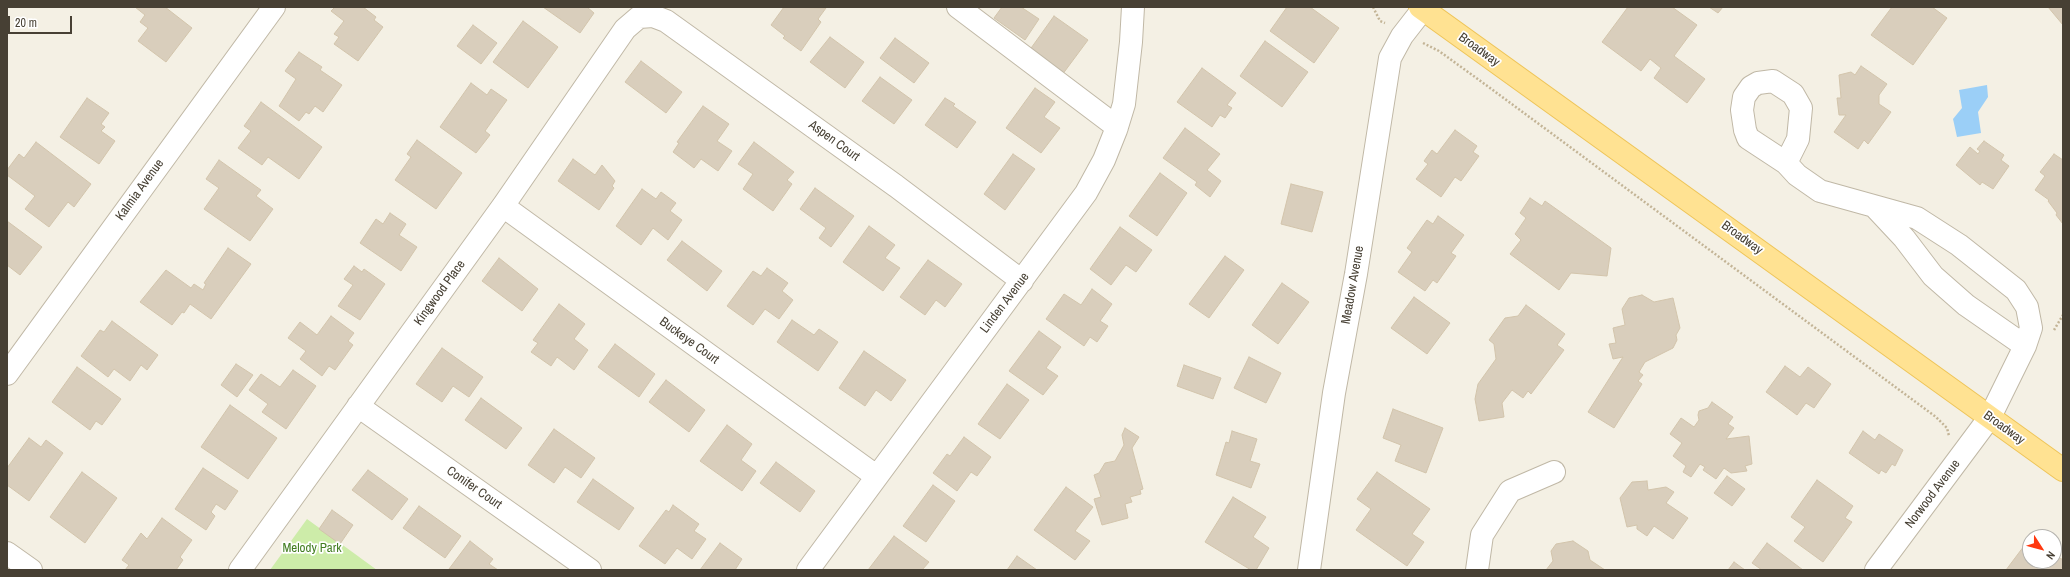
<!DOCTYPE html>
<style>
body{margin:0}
#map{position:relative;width:2070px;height:577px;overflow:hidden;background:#f4f0e4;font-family:"Archivo Narrow",sans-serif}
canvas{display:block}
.frame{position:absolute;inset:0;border:8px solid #474034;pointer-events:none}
.north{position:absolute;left:2022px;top:529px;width:40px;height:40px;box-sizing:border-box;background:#fff;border:1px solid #b5b3ae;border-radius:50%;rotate:126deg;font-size:11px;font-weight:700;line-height:16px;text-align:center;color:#474034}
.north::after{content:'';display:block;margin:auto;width:14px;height:18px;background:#ff3910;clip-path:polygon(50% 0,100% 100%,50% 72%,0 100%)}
.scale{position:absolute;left:8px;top:16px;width:64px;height:18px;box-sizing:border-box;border:2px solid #474034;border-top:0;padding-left:5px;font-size:12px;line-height:14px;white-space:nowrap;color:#474034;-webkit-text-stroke:3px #fff;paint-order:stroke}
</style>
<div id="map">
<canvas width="2070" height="577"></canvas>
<div class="frame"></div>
<div class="north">N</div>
<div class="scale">20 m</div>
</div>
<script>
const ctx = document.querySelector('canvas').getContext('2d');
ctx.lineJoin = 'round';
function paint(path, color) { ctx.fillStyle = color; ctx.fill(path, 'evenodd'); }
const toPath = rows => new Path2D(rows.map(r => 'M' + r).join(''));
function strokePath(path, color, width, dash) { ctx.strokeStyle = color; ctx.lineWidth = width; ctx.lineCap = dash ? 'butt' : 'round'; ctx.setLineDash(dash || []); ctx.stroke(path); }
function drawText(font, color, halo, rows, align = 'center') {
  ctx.font = font + ' "Archivo Narrow",sans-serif'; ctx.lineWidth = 3.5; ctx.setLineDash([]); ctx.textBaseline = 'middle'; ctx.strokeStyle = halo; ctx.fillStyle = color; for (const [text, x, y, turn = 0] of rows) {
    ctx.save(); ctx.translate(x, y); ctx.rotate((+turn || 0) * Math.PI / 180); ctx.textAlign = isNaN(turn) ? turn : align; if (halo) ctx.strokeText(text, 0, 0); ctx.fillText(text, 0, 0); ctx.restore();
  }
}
paint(toPath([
 [307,519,377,570,270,570]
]), '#cdeca9');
paint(toPath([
 [1987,85,1988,97,1978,112,1981,133,1957,137,1953,119,1962,108,1959,90]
]), '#9bcff7');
const building = toPath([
 [135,7,165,7,192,28,166,62,138,41,148,28,140,22,145,15,135,7],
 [335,7,363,7,376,17,374,20,383,27,358,61,334,44,339,37,334,34,344,21,331,11,335,7],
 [543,7,587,7,594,13,580,33,543,7],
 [784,7,826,8,818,19,821,22,801,51,783,38,785,36,771,25,784,7],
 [1002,7,1021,7,1039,19,1025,40,994,18,1002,7],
 [1287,7,1310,7,1339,28,1314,63,1270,31,1287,7],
 [1628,7,1672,7,1697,25,1674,56,1705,79,1687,103,1654,78,1661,68,1650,59,1641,71,1602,42,1628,7],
 [1709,7,1723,7,1718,13,1709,7],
 [1892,7,1932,7,1947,18,1913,65,1871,35,1892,7],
 [2048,7,2063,7,2063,25,2048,7],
 [1054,16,1088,40,1062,75,1029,51,1054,16],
 [523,21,558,47,528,88,493,62,523,21],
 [473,25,497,43,481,64,457,46,473,25],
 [830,37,864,62,845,88,810,62,830,37],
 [895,38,929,63,914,83,880,58,895,38],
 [1265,41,1308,72,1282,107,1240,76,1265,41],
 [299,52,322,67,320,70,342,85,323,112,315,106,309,114,306,112,299,121,279,106,296,79,285,71,299,52],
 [641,61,682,92,666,113,625,82,641,61],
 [1861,66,1887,84,1879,95,1879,104,1891,112,1868,144,1864,140,1858,149,1834,132,1846,115,1839,115,1837,98,1841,98,1839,75,1851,72,1855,75,1861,66],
 [1202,68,1236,93,1227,105,1232,108,1225,118,1220,115,1212,127,1177,102,1202,68],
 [880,77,912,100,894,124,862,101,880,77],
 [471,83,487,95,491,89,507,100,485,131,490,135,476,153,440,127,471,83],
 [1035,88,1055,102,1044,117,1060,128,1041,153,1006,128,1035,88],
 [87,98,109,113,101,124,105,127,101,131,115,141,99,164,60,137,87,98],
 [945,98,955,104,953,106,976,122,957,148,925,125,945,98],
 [261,102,322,147,299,179,268,157,262,165,238,148,251,131,244,126,261,102],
 [703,106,729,124,717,141,732,151,718,171,701,159,694,168,673,152,679,143,677,142,703,106],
 [1185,128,1220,154,1207,170,1221,181,1210,197,1195,185,1197,182,1163,158,1185,128],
 [1455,130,1477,146,1473,152,1479,156,1461,181,1455,177,1441,197,1416,179,1428,164,1424,161,1432,150,1437,154,1455,130],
 [417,140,462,173,436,209,395,180,411,157,407,154,417,140],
 [1984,141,2004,155,2001,160,2009,166,1993,189,1982,182,1980,185,1956,165,1970,147,1978,154,1980,151,1977,149,1984,141],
 [36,142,91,184,74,207,68,202,49,227,25,209,35,196,7,175,7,170,19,154,24,158,36,142],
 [754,142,794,172,787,180,792,184,773,211,743,189,753,174,738,164,754,142],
 [1013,154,1035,169,1005,210,984,194,1013,154],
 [2054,154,2063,160,2063,224,2056,215,2057,213,2048,201,2049,200,2035,190,2045,176,2040,172,2054,154],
 [573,159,595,175,602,165,615,181,612,186,614,188,599,210,558,181,573,159],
 [219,160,261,190,256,196,273,209,250,241,204,209,219,188,206,179,219,160],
 [1160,173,1187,193,1157,236,1129,216,1160,173],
 [1291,184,1323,192,1312,232,1281,224,1291,184],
 [815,188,854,216,831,247,819,238,826,228,800,209,815,188],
 [642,189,656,199,661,192,676,203,670,211,682,220,668,240,653,228,641,245,616,226,642,189],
 [1530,198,1542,206,1545,201,1611,248,1607,276,1571,273,1559,290,1510,254,1521,240,1515,234,1526,218,1520,213,1530,198],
 [390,213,406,224,399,235,417,247,401,271,360,243,376,219,383,224,390,213],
 [1438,216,1464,235,1451,253,1456,256,1437,283,1433,280,1425,291,1398,272,1412,252,1407,248,1427,220,1433,224,1438,216],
 [7,221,42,247,20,275,7,265,7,221],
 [869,226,895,245,885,258,900,268,883,291,843,262,869,226],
 [1120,227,1152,250,1136,272,1126,265,1111,285,1090,269,1120,227],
 [682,241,722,271,707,291,667,260,682,241],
 [228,248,251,264,211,319,190,304,184,313,182,312,172,325,140,302,166,270,191,288,194,284,203,290,206,284,204,283,228,248],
 [1225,256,1244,270,1209,318,1189,304,1225,256],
 [499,258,538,289,522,311,482,281,499,258],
 [928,260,962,284,945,307,936,300,925,315,900,297,928,260],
 [354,266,362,272,364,269,385,284,360,320,338,306,353,285,344,279,354,266],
 [767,268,788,283,782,291,793,300,779,319,765,309,753,325,727,306,753,271,761,276,767,268],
 [1282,283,1309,302,1278,344,1252,325,1282,283],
 [1092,289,1112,304,1100,321,1108,326,1097,342,1090,337,1084,346,1046,319,1064,294,1081,305,1092,289],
 [1642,295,1654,302,1673,298,1680,328,1676,335,1677,340,1673,348,1645,362,1639,372,1643,375,1638,381,1642,384,1614,428,1588,412,1623,357,1613,359,1609,344,1616,343,1613,328,1625,325,1622,309,1629,298,1642,295],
 [1414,297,1450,323,1427,354,1391,328,1414,297],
 [559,304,585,324,574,339,588,350,574,370,557,357,551,366,531,352,538,343,533,340,559,304],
 [1526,305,1565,334,1557,345,1564,350,1531,394,1528,391,1523,398,1512,390,1502,403,1504,417,1479,421,1475,399,1478,384,1496,359,1494,344,1489,340,1505,318,1518,316,1526,305],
 [331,316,354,333,348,341,353,345,335,370,329,366,322,376,300,359,306,351,288,338,300,322,317,335,331,316],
 [792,320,814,335,819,329,838,342,818,371,777,342,792,320],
 [112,321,158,355,147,370,141,365,130,381,114,369,108,377,81,356,100,330,104,332,112,321],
 [1039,331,1061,347,1046,368,1058,376,1043,395,1009,371,1039,331],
 [615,344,655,374,639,397,598,367,615,344],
 [442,348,483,377,469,397,453,386,442,402,416,384,442,348],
 [864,351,906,380,891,401,876,390,865,406,839,388,864,351],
 [1249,357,1281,373,1266,403,1234,388,1249,357],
 [236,364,253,375,237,397,221,385,236,364],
 [1184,365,1221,378,1213,399,1177,386,1184,365],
 [1785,366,1800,377,1808,367,1831,384,1814,408,1806,403,1797,415,1766,392,1785,366],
 [77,367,121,399,102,425,96,421,90,430,52,402,77,367],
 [293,370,316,386,286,429,262,412,268,404,249,390,261,374,280,387,293,370],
 [666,380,705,410,689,432,649,402,666,380],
 [1007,384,1029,400,1000,439,978,424,1007,384],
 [481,398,522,428,506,449,465,420,481,398],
 [1712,402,1733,417,1728,424,1734,428,1726,439,1749,436,1752,464,1745,466,1747,471,1731,473,1724,468,1716,479,1703,470,1705,467,1700,464,1691,477,1683,472,1686,466,1673,456,1682,443,1670,434,1681,418,1694,427,1699,420,1698,415,1699,411,1708,408,1712,402],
 [230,405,277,438,248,479,201,447,230,405],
 [1393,409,1443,428,1426,473,1395,461,1401,445,1383,438,1393,409],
 [727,425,752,444,741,460,756,471,742,491,700,461,727,425],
 [1125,428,1139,437,1132,448,1143,489,1140,490,1141,494,1130,497,1132,502,1125,504,1128,518,1102,525,1094,499,1101,497,1094,475,1099,473,1105,463,1115,461,1124,445,1122,435,1125,428],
 [554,429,595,458,581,478,565,467,554,483,528,465,554,429],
 [1232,431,1257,439,1250,461,1260,464,1251,488,1216,475,1226,442,1229,443,1232,431],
 [1863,431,1875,440,1879,434,1903,450,1895,466,1892,464,1886,473,1881,470,1879,474,1849,453,1863,431],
 [964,437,991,457,977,476,971,472,957,491,933,473,947,454,950,456,964,437],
 [29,438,41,447,46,440,63,453,29,501,7,485,7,468,29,438],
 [776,462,815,491,800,512,760,483,776,462],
 [203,468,238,491,225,510,216,504,211,512,215,516,206,530,175,509,203,468],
 [368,470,408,499,392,520,352,490,368,470],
 [82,472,117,498,85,543,50,517,82,472],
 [1377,472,1430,509,1412,534,1424,542,1407,566,1356,530,1371,509,1357,499,1377,472],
 [1727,476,1745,489,1732,506,1714,493,1727,476],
 [593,479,634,508,619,530,577,502,593,479],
 [1817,480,1853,506,1845,518,1852,522,1823,562,1794,541,1805,527,1791,517,1817,480],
 [1647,481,1648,490,1666,487,1674,492,1666,503,1688,518,1673,539,1654,526,1647,536,1637,529,1637,525,1627,527,1620,498,1632,482,1647,481],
 [933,485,955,501,926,542,903,526,933,485],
 [1066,487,1093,507,1075,531,1090,541,1075,560,1034,530,1066,487],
 [1233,497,1266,517,1253,537,1269,548,1256,570,1251,570,1205,542,1233,497],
 [673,505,699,524,694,531,706,539,692,559,677,548,665,564,639,546,666,510,669,512,673,505],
 [419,506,461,536,445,558,403,528,419,506],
 [332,510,353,525,340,544,319,529,332,510],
 [162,518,192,540,180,557,183,560,176,570,125,570,129,565,122,560,141,533,147,539,162,518],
 [894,536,929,562,922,570,868,570,894,536],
 [2030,538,2030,561,2054,561,2054,554,2063,560,2063,566,2060,570,2006,570,2030,538],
 [470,541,493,559,489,564,498,570,449,569,470,541],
 [1573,541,1588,551,1590,560,1605,570,1546,570,1553,561,1551,551,1556,544,1573,541],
 [720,543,742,559,735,570,700,570,720,543],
 [1767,543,1803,570,1762,570,1752,563,1767,543],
 [1017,556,1037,570,1007,570,1017,556],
 [1734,562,1745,570,1728,570,1734,562]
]);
paint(building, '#d9cebc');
strokePath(building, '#d2c4ab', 1);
const minor = toPath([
 [958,7,1117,127],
 [1773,81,1793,94,1801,108,1798,139,1786,163,1748,138,1745,130,1742,110,1744,97,1751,87,1758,83,1773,81],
 [1786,163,1797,175,1820,191,1917,218,1959,245,2016,290,2027,307,2031,328,2025,346,1990,417,1876,570],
 [503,206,876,476],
 [1875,207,1904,238,1933,276,1966,305,2025,346],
 [7,374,274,7],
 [358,406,590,570],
 [7,553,31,570],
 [240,570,503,206,625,29,639,17,653,16,666,21,896,186,1022,281],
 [808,570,1086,193,1104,160,1116,130,1124,104,1131,42,1133,7],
 [1309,570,1334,393,1356,274,1390,58,1402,36,1423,9],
 [1477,570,1482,535,1510,491,1554,472]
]);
const major = toPath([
 [1420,7,2063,470]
]);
strokePath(minor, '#c0b8a6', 24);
strokePath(major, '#eec458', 24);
strokePath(toPath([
 [1373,7,1380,21,1385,23],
 [1423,43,1439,51,1486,85,1936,417,1947,428,1949,436],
 [2054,330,2063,315]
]), '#c3b496', 2.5, [2, 2]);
strokePath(minor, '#fff', 22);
strokePath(major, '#ffe292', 22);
drawText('13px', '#474034', '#fff', [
 ["Broadway",1479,50,36],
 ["Aspen Court",834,141,36],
 ["Kalmia Avenue",140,190,-54],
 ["Broadway",1742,238,36],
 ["Meadow Avenue",1353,285,-80],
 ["Kingwood Place",440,293,-54],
 ["Linden Avenue",1005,303,-53],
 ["Buckeye Court",689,341,36],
 ["Broadway",2004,428,36],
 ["Conifer Court",474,488,35],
 ["Norwood Avenue",1933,494,-53]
]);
drawText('13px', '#437e22', '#fff', [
 ["Melody Park",312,549]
]);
</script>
